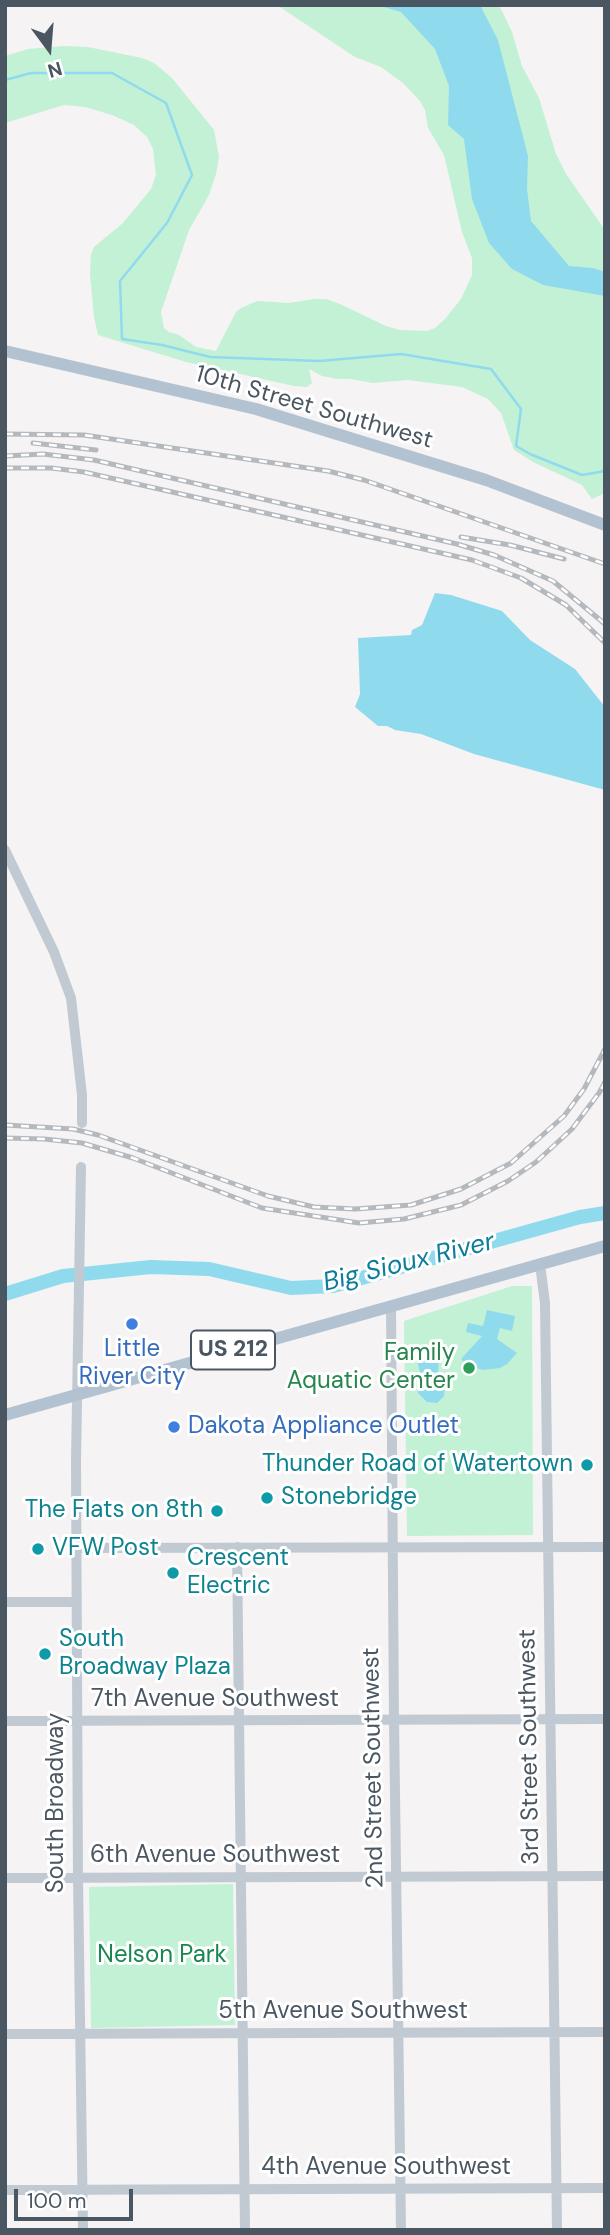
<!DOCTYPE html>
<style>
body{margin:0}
#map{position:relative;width:610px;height:2235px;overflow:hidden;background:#f5f3f3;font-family:"DM Sans",sans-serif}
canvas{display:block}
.frame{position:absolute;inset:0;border:7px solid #4a5661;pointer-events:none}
.north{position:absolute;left:14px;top:14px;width:70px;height:70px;-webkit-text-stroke:5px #fff;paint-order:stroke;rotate:164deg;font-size:19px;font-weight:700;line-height:28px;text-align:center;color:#4a5661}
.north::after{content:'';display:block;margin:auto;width:24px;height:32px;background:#4a5661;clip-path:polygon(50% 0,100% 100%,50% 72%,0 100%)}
.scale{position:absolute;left:14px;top:2189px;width:119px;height:32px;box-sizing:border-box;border:4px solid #4a5661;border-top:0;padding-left:9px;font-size:21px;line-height:24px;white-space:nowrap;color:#4a5661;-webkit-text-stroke:5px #fff;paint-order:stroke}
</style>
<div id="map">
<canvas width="610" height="2235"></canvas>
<div class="frame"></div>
<div class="north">N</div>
<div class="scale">100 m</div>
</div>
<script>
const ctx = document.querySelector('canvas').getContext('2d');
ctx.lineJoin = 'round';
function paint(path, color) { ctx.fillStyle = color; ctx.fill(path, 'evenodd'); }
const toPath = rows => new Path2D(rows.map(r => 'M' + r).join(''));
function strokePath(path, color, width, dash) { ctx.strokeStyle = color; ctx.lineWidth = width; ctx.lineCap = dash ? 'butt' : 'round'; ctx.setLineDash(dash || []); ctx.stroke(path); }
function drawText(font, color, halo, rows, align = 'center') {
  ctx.font = font + ' "DM Sans",sans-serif'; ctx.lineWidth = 6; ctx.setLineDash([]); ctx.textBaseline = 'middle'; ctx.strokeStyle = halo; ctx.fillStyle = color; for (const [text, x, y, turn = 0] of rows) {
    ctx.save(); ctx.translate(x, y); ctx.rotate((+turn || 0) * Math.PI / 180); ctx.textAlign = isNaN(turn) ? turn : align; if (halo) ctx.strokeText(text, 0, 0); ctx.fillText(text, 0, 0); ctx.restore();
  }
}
paint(toPath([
 [277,5,499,5,512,32,522,66,539,98,556,154,566,174,605,230,605,493,592,499,582,485,533,462,514,450,501,413,488,399,462,387,408,380,373,383,351,379,337,379,322,376,309,369,312,383,307,387,294,386,186,362,98,335,94,317,90,274,91,254,94,247,123,223,151,189,156,175,153,149,147,137,134,125,112,115,85,107,64,105,5,123,5,56,28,49,63,46,88,47,142,58,154,63,172,78,214,130,219,157,216,174,209,195,189,230,161,312,164,328,169,332,179,335,196,347,216,351,236,312,241,308,257,301,289,303,314,299,326,299,340,304,386,326,400,330,427,331,435,328,445,319,461,299,472,275,472,258,462,232,444,155,428,128,425,110,420,101,403,83,381,67,355,57],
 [512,1286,532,1286,533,1535,407,1536,404,1321],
 [233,1884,235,2025,91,2028,89,1887]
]), '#c3f1d5');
paint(toPath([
 [377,5,480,5,498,40,528,156,527,189,531,221,569,266,593,268,605,272,605,296,543,285,512,269,489,243,472,199,464,139,448,125,449,86,435,49,401,12],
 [435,593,451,595,502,611,530,640,575,669,605,707,605,790,474,754,421,734,395,730,387,726,378,726,355,707,360,694,358,638,411,635,412,630,422,625],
 [487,1310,515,1316,512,1331,500,1328,497,1339,517,1353,507,1364,500,1368,483,1370,469,1366,461,1359,482,1336,466,1332,468,1323,483,1326],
 [425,1351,436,1353,439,1360,438,1372,445,1384,444,1396,437,1403,427,1402,418,1393,420,1373,417,1359]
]), '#90daee');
strokePath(toPath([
 [5,80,31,73,112,73,166,103,192,175,167,223,120,281,122,339,162,345,210,357,319,361,401,354,491,369,521,409,516,446,530,454,582,475,605,471]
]), '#90daee', 2.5);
strokePath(toPath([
 [5,1294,63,1276,151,1267,209,1269,291,1288,333,1286,580,1217,605,1213]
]), '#90daee', 14);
strokePath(toPath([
 [5,850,54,952,71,998,82,1095,82,1123],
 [81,1167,76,1461,78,1878,83,2230],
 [540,1264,545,1303,557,2230],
 [391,1306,394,1720,401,2230],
 [237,1547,245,2230],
 [76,1548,605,1547],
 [5,1602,76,1602],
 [5,1721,605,1719],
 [5,1878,605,1876],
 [5,2034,605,2032],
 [5,2190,605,2188]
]), '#c1cad2', 10);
strokePath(toPath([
 [5,351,256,409,486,480,605,525],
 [5,1415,605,1246]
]), '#b3c2d1', 12);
const rail = toPath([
 [5,434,84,435,328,471,364,480,605,564],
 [33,443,96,450],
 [5,456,43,454,94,460,457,544,494,555,553,581,605,624],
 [5,468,51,468,84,472,472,560,521,578,566,605,605,643],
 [461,537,510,545,564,559],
 [5,1125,73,1129,98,1135,268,1196,314,1207,355,1209,411,1205,461,1189,511,1163,564,1116,584,1089,605,1049],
 [5,1138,44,1139,82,1143,133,1158,262,1208,359,1223,404,1219,461,1205,508,1181,536,1162,572,1129,599,1093,605,1082]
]);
strokePath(rail, '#b5b8bd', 5);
strokePath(rail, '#fff', 2.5, [8]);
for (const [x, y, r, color] of [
 [132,1324,7,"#3f7fe0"],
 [469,1368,7,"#2e9e5b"],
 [174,1427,7,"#3f7fe0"],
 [587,1465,7,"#0f9aa8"],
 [267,1498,7,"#0f9aa8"],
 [217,1511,7,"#0f9aa8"],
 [38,1549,7,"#0f9aa8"],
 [173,1573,7,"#0f9aa8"],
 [45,1654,7,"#0f9aa8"]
]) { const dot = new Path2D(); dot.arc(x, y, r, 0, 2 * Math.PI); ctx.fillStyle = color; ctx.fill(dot); strokePath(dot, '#fff', 2.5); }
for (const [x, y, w] of [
 [233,1350,84]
]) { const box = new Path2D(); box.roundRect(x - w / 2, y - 19.5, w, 39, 5); ctx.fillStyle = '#fff'; ctx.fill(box); strokePath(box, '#4a5661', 2); }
drawText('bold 23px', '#4a5661', null, [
 ["US 212",233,1350]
]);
drawText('24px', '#4a5661', '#fff', [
 ["10th Street Southwest",314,408,16],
 ["7th Avenue Southwest",215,1700],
 ["3rd Street Southwest",530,1747,-91],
 ["2nd Street Southwest",374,1768,-91],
 ["South Broadway",57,1803,-90],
 ["6th Avenue Southwest",215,1856],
 ["5th Avenue Southwest",343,2012],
 ["4th Avenue Southwest",386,2168]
]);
drawText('24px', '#366cbe', '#fff', [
 ["Little",132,1350],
 ["River City",132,1378],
 ["Dakota Appliance Outlet",188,1427,"left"]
]);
drawText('24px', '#27864d', '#fff', [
 ["Family",455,1354],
 ["Aquatic Center",455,1382]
], 'right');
drawText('24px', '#0d838f', '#fff', [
 ["Thunder Road of Watertown",573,1465,"right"],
 ["Stonebridge",281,1498],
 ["The Flats on 8th",203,1511,"right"],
 ["VFW Post",52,1549],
 ["Crescent",187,1559],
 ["Electric",187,1587],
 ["South",59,1640],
 ["Broadway Plaza",59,1668]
], 'left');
drawText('24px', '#17864f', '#fff', [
 ["Nelson Park",162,1956]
]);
drawText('italic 26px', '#0c7c9b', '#fff', [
 ["Big Sioux River",409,1263,-14]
]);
</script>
